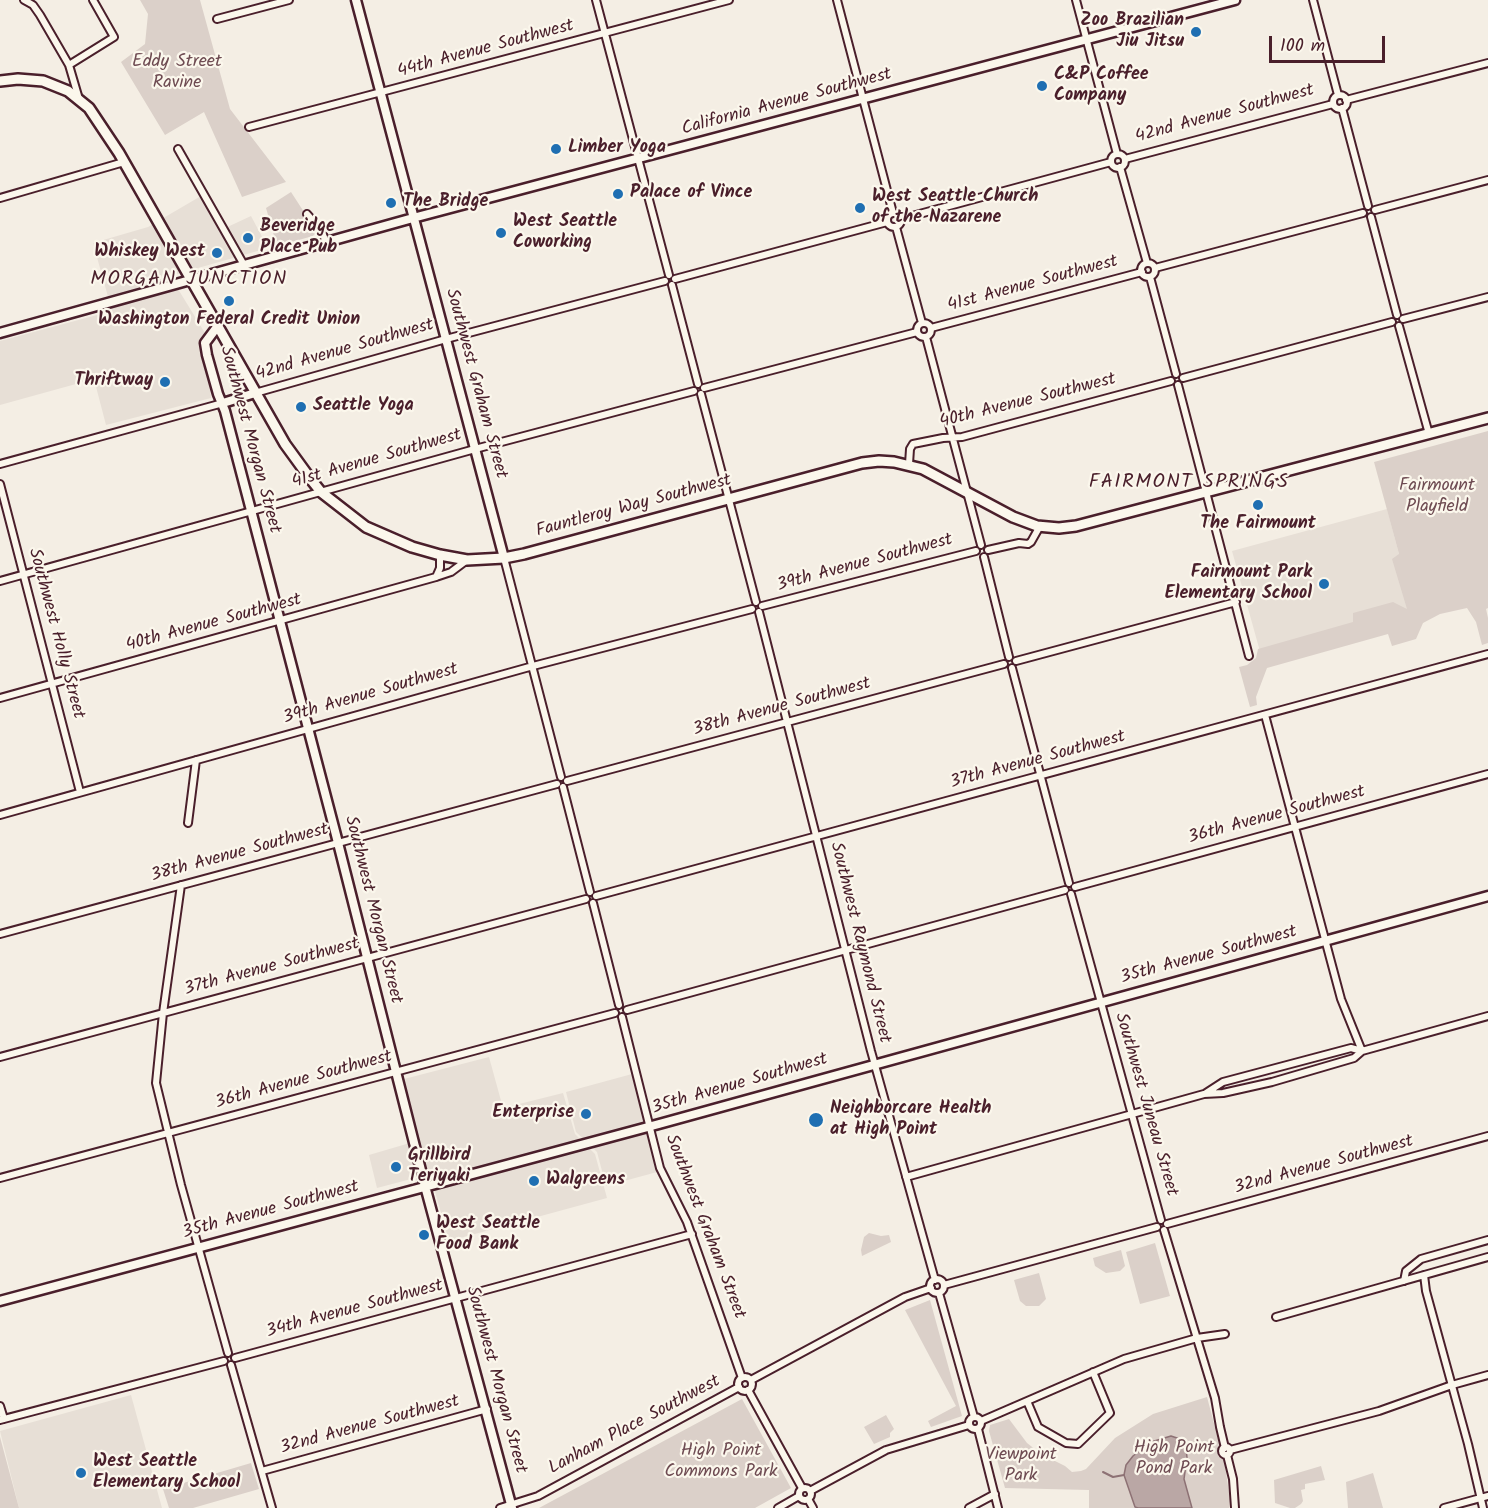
<!DOCTYPE html>
<style>
body{margin:0}
#map{position:relative;width:1488px;height:1508px;overflow:hidden;background:#f4eee4;font-family:Kalam,sans-serif}
canvas{display:block}
.scale{position:absolute;left:1269px;top:36px;width:116px;height:27px;box-sizing:border-box;border:3px solid #4a1f2b;border-top:0;padding-left:8px;font-size:18px;line-height:21px;white-space:nowrap;color:#4a1f2b;-webkit-text-stroke:4px #fbf7ec;paint-order:stroke}
</style>
<div id="map">
<canvas width="1488" height="1508"></canvas>
<div class="scale">100 m</div>
</div>
<script>
const ctx = document.querySelector('canvas').getContext('2d');
ctx.lineJoin = 'round';
function paint(path, color) { ctx.fillStyle = color; ctx.fill(path, 'evenodd'); }
const toPath = rows => new Path2D(rows.map(r => 'M' + r).join(''));
function strokePath(path, color, width, dash) { ctx.strokeStyle = color; ctx.lineWidth = width; ctx.lineCap = dash ? 'butt' : 'round'; ctx.setLineDash(dash || []); ctx.stroke(path); }
function drawText(font, color, halo, rows, align = 'center') {
  ctx.font = font + ' Kalam,sans-serif'; ctx.lineWidth = 4.5; ctx.setLineDash([]); ctx.textBaseline = 'middle'; ctx.strokeStyle = halo; ctx.fillStyle = color; for (const [text, x, y, turn = 0] of rows) {
    ctx.save(); ctx.translate(x, y); ctx.rotate((+turn || 0) * Math.PI / 180); ctx.textAlign = isNaN(turn) ? turn : align; if (halo) ctx.strokeText(text, 0, 0); ctx.fillText(text, 0, 0); ctx.restore();
  }
}
paint(toPath([
 [201,196,221,230,251,216,268,248,170,276,205,333,211,398,106,425,94,379,0,405,0,341,112,311,93,243,148,227],
 [1387,509,1415,614,1261,655,1232,551],
 [489,1057,503,1108,563,1093,575,1134,595,1154,607,1198,449,1241,430,1174,377,1188,369,1155,420,1140,404,1079],
 [632,1074,657,1172,606,1186,597,1152,576,1132,566,1092],
 [131,1395,162,1508,19,1508,0,1431]
]), '#e7dfd6');
paint(toPath([
 [140,0,200,0,230,109,286,182,242,197,204,112,165,135,121,62,145,44,148,14],
 [291,192,315,229,315,234,313,236,277,246,266,208],
 [1488,431,1488,608,1486,609,1488,618,1488,643,1482,645,1476,622,1467,608,1440,614,1423,623,1416,639,1392,646,1388,634,1267,668,1256,697,1257,705,1250,707,1239,667,1247,665,1256,658,1258,649,1353,622,1353,613,1393,602,1407,609,1392,559,1399,554,1374,462],
 [869,1233,881,1236,889,1235,891,1242,862,1256,861,1250,864,1237],
 [1155,1243,1170,1296,1140,1304,1126,1252],
 [1121,1250,1125,1266,1120,1271,1106,1273,1095,1266,1093,1258],
 [1039,1273,1046,1299,1039,1306,1026,1306,1020,1301,1014,1280],
 [930,1300,962,1416,931,1427,928,1421,956,1406,905,1310],
 [1207,1397,1225,1465,1230,1500,1229,1508,1089,1508,1089,1490,1005,1488,989,1431,990,1425,1009,1419,1027,1443,1041,1454,1065,1466,1072,1472,1081,1471,1086,1469,1115,1438,1153,1414],
 [742,1399,791,1488,755,1508,539,1508],
 [886,1415,894,1429,890,1433,890,1437,874,1444,864,1427],
 [0,1437,19,1508,0,1508],
 [251,1463,259,1489,193,1508,169,1508,163,1489],
 [1321,1466,1325,1480,1305,1484,1305,1489,1301,1490,1303,1501,1301,1504,1295,1508,1290,1508,1275,1503,1274,1480],
 [1373,1473,1383,1508,1348,1508,1346,1482]
]), '#dbd0c9');
const water = toPath([
 [1171,1436,1180,1439,1186,1446,1187,1458,1184,1479,1192,1508,1138,1508,1135,1507,1124,1475,1126,1465,1133,1456,1151,1442,1171,1436]
]);
paint(water, '#baa7a5');
strokePath(water, '#8d7174', 1.5);
strokePath(toPath([
 [1103,1472,1113,1477,1124,1475]
]), '#8d7174', 2);
const street = toPath([
 [24,0,33,5,40,15,69,65,79,99],
 [596,0,669,275],
 [837,0,893,213],
 [1076,0,1117,154],
 [1313,0,1338,95],
 [217,19,289,0],
 [69,65,114,37,93,0],
 '1333 102a7 7 0 1 1 14 0a7 7 0 1 1-14 0Z',
 [1346,100,1488,63],
 [1342,108,1368,206],
 [249,127,729,0],
 [178,149,244,265],
 '1111 161a7 7 0 1 1 14 0a7 7 0 1 1-14 0Z',
 [1125,159,1333,104],
 [1120,167,1147,263],
 [0,198,124,162],
 [1375,210,1488,180],
 '887 220a7 7 0 1 1 14 0a7 7 0 1 1-14 0Z',
 [307,214,321,230,326,242],
 [1371,217,1397,315],
 [901,219,1111,162],
 [896,227,922,323],
 '1141 270a7 7 0 1 1 14 0a7 7 0 1 1-14 0Z',
 [1155,268,1363,213],
 [1150,277,1176,374],
 [675,279,887,222],
 [672,285,698,384],
 [1403,319,1488,297],
 '917 330a7 7 0 1 1 14 0a7 7 0 1 1-14 0Z',
 [1399,326,1429,434],
 [931,328,1142,272],
 [926,337,981,545],
 [1183,378,1392,322],
 [1178,385,1249,656],
 [704,388,917,332],
 [255,393,446,339,665,281],
 [701,394,756,602],
 [0,464,223,403],
 [909,464,910,449,913,444,943,438,962,437,1171,381],
 [0,484,80,792],
 [988,550,1019,543,1028,544,1031,542,1040,526],
 [984,557,1009,657],
 [504,558,561,777],
 [436,577,440,568,440,555],
 [0,581,475,449,694,391],
 [762,606,976,551],
 [759,612,871,1051,935,1280],
 [1016,661,1236,602],
 [1012,668,1069,883],
 [0,698,436,577,451,572,467,560],
 [1265,715,1341,999,1362,1051],
 [567,781,1004,664],
 [563,787,590,892],
 [0,815,533,666,752,609],
 [188,823,196,760],
 [181,885,163,1013,156,1083,181,1185,228,1353],
 [1075,887,1488,774],
 [1071,894,1161,1220],
 [596,896,1488,654],
 [593,903,619,1005],
 [0,934,557,784],
 [627,1010,1065,890],
 [622,1017,660,1168,687,1222,742,1378],
 [0,1057,586,899],
 [1206,1093,1223,1082,1351,1048,1362,1051],
 [906,1177,1204,1094,1223,1093,1272,1082,1354,1058,1362,1051,1488,1016],
 [0,1178,615,1013],
 [1167,1224,1488,1136],
 [1164,1230,1215,1398,1220,1427,1225,1448],
 [1424,1275,1426,1291,1468,1444,1483,1508],
 '930 1286a7 7 0 1 1 14 0a7 7 0 1 1-14 0Z',
 [1404,1281,1406,1271,1421,1259,1488,1240],
 [944,1285,1157,1227],
 [939,1293,974,1417],
 [1276,1317,1488,1257],
 [235,1358,692,1234],
 [231,1365,272,1508],
 '738 1384a7 7 0 1 1 14 0a7 7 0 1 1-14 0Z',
 [751,1380,905,1297,931,1288],
 [748,1390,802,1488],
 [1027,1401,1038,1427,1066,1443,1078,1444,1110,1413,1093,1372],
 [0,1406,4,1419],
 '969 1423a6 6 0 1 1 12 0a6 6 0 1 1-12 0Z',
 [0,1420,224,1361],
 [981,1421,1124,1359,1197,1338,1225,1334],
 [978,1429,998,1508],
 '1222 1451a4 4 0 1 1 8 0a4 4 0 1 1-8 0Z',
 [1230,1450,1379,1411,1452,1385,1488,1375],
 [1227,1455,1233,1479,1235,1508],
 [262,1471,487,1409],
 '799 1494a6 6 0 1 1 12 0a6 6 0 1 1-12 0Z',
 [810,1491,886,1450,969,1425],
 [808,1499,813,1508],
 [500,1508,538,1496,739,1387],
 [778,1508,799,1496],
 [969,1508,995,1494],
 [1444,1508,1488,1496]
]);
const secondary = toPath([
 [356,0,504,558],
 [217,327,205,343,207,355,218,394,225,411,336,835,425,1186,512,1508],
 [0,333,413,218,1235,0],
 [223,403,255,393],
 [0,1301,659,1124,1488,896]
]);
const primary = toPath([
 [0,81,18,79,43,81,68,91,89,108,119,153,285,444,309,477,321,492,366,527,412,547,440,555,467,560,504,558,524,554,862,463,879,461,894,462,923,469,1013,517,1037,526,1059,528,1076,526,1488,418]
]);
strokePath(street, '#4a1f2b', 10);
strokePath(secondary, '#4a1f2b', 13);
strokePath(primary, '#4a1f2b', 14);
strokePath(street, '#fbf7ec', 6);
strokePath(secondary, '#fbf7ec', 8);
strokePath(primary, '#fbf7ec', 9);
for (const [x, y, r, color] of [
 [1196,32,6,"#1f6fb2"],
 [1042,86,6,"#1f6fb2"],
 [556,149,6,"#1f6fb2"],
 [618,194,6,"#1f6fb2"],
 [391,203,6,"#1f6fb2"],
 [860,208,6,"#1f6fb2"],
 [501,233,6,"#1f6fb2"],
 [248,238,6,"#1f6fb2"],
 [217,253,6,"#1f6fb2"],
 [229,301,6,"#1f6fb2"],
 [165,382,6,"#1f6fb2"],
 [301,407,6,"#1f6fb2"],
 [1258,505,6,"#1f6fb2"],
 [1324,584,6,"#1f6fb2"],
 [586,1114,6,"#1f6fb2"],
 [816,1120,8,"#1f6fb2"],
 [396,1167,6,"#1f6fb2"],
 [534,1181,6,"#1f6fb2"],
 [424,1235,6,"#1f6fb2"],
 [81,1473,6,"#1f6fb2"]
]) { const dot = new Path2D(); dot.arc(x, y, r, 0, 2 * Math.PI); ctx.fillStyle = color; ctx.fill(dot); strokePath(dot, '#fbf7ec', 2); }
drawText('bold 18px', '#4a1f2b', '#fbf7ec', [
 ["Zoo Brazilian",1184,22,"right"],
 ["Jiu Jitsu",1184,43,"right"],
 ["C&P Coffee",1054,76],
 ["Company",1054,97],
 ["Limber Yoga",568,149],
 ["Palace of Vince",630,194],
 ["West Seattle Church",872,198],
 ["of the Nazarene",872,219],
 ["The Bridge",403,203],
 ["West Seattle",513,223],
 ["Coworking",513,244],
 ["Beveridge",260,228],
 ["Place Pub",260,249],
 ["Whiskey West",205,253,"right"],
 ["Washington Federal Credit Union",229,321,"center"],
 ["Thriftway",153,382,"right"],
 ["Seattle Yoga",313,407],
 ["The Fairmount",1258,525,"center"],
 ["Fairmount Park",1312,574,"right"],
 ["Elementary School",1312,595,"right"],
 ["Neighborcare Health",830,1110],
 ["at High Point",830,1131],
 ["Enterprise",574,1114,"right"],
 ["Grillbird",408,1157],
 ["Teriyaki",408,1178],
 ["Walgreens",546,1181],
 ["West Seattle",436,1225],
 ["Food Bank",436,1246],
 ["West Seattle",93,1463],
 ["Elementary School",93,1484]
], 'left');
drawText('18px', '#4a1f2b', '#fbf7ec', [
 ["44th Avenue Southwest",486,50,-15],
 ["California Avenue Southwest",787,103,-15],
 ["42nd Avenue Southwest",1225,115,-15],
 ["41st Avenue Southwest",1033,285,-15],
 ["42nd Avenue Southwest",345,351,-16],
 ["Southwest Graham Street",475,384,75],
 ["40th Avenue Southwest",1028,402,-14],
 ["Southwest Morgan Street",249,440,75],
 ["41st Avenue Southwest",377,460,-16],
 ["Fauntleroy Way Southwest",634,507,-15],
 ["39th Avenue Southwest",865,564,-15],
 ["40th Avenue Southwest",214,624,-15],
 ["Southwest Holly Street",55,634,75],
 ["39th Avenue Southwest",371,695,-16],
 ["38th Avenue Southwest",782,708,-15],
 ["37th Avenue Southwest",1038,761,-15],
 ["36th Avenue Southwest",1277,816,-15],
 ["38th Avenue Southwest",240,854,-15],
 ["Southwest Morgan Street",372,910,76],
 ["Southwest Raymond Street",859,943,76],
 ["35th Avenue Southwest",1209,956,-15],
 ["37th Avenue Southwest",272,968,-15],
 ["36th Avenue Southwest",304,1081,-15],
 ["35th Avenue Southwest",740,1085,-16],
 ["Southwest Juneau Street",1145,1105,74],
 ["32nd Avenue Southwest",1324,1166,-15],
 ["35th Avenue Southwest",271,1211,-15],
 ["Southwest Graham Street",704,1227,69],
 ["34th Avenue Southwest",355,1310,-15],
 ["Southwest Morgan Street",495,1380,75],
 ["32nd Avenue Southwest",370,1426,-15],
 ["Lanham Place Southwest",635,1426,-28]
]);
drawText('18px', '#6e4b52', '#fbf7ec', [
 ["Eddy Street",177,63],
 ["Ravine",177,84],
 ["Fairmount",1437,487],
 ["Playfield",1437,508],
 ["High Point",1174,1449],
 ["Pond Park",1174,1470],
 ["High Point",721,1452],
 ["Commons Park",721,1473],
 ["Viewpoint",1021,1456],
 ["Park",1021,1477]
]);
ctx.letterSpacing = '1.5px';
drawText('20px', '#4a1f2b', '#fbf7ec', [
 ["MORGAN JUNCTION",189,281],
 ["FAIRMONT SPRINGS",1189,484]
]);
ctx.letterSpacing = '0px';
</script>
